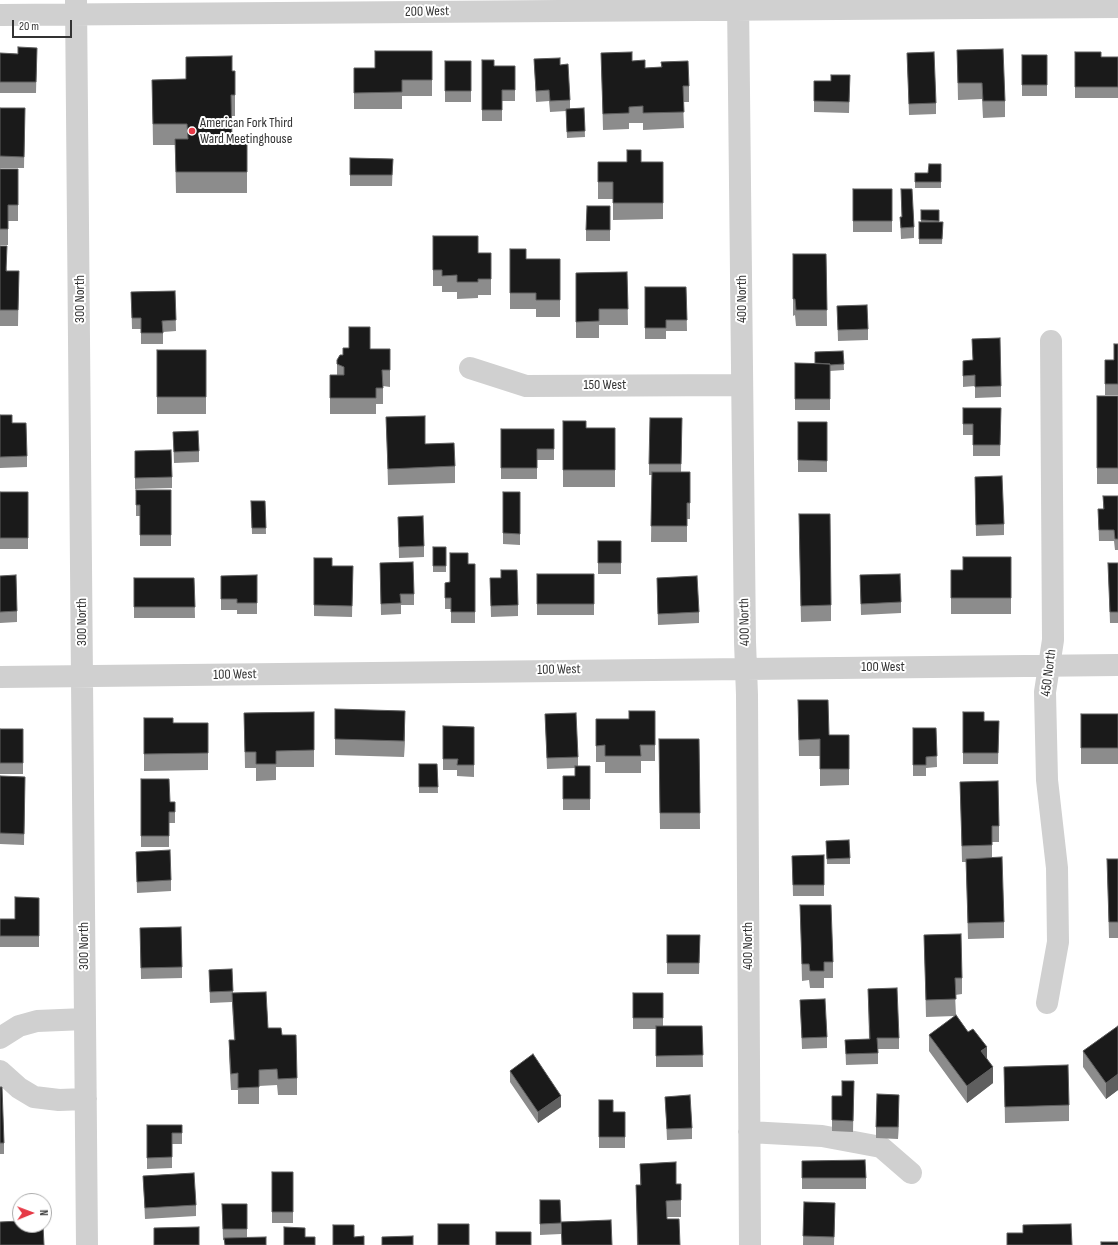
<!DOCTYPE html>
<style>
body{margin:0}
#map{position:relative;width:1118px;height:1245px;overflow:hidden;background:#fff;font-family:"Sofia Sans Condensed",sans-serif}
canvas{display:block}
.north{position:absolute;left:12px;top:1193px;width:40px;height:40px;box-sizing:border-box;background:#fff;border:1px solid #adadad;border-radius:50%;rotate:89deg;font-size:11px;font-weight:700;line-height:16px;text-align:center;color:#333}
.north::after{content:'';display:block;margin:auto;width:14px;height:18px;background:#e63946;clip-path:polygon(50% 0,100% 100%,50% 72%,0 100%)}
.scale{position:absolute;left:12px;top:20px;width:60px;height:18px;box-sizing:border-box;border:2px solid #333;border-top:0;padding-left:5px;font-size:12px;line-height:14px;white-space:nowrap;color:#333;-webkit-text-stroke:3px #fff;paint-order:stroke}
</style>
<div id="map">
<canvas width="1118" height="1245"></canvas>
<div class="north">N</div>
<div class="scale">20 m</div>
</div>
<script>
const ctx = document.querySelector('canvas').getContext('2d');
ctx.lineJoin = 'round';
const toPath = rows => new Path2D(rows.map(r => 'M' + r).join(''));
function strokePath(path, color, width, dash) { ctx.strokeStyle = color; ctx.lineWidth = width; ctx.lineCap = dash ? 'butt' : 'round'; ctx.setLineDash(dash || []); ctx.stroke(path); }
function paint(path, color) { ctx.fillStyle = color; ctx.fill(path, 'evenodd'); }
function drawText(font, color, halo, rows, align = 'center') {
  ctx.font = font + ' "Sofia Sans Condensed",sans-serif'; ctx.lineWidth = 4; ctx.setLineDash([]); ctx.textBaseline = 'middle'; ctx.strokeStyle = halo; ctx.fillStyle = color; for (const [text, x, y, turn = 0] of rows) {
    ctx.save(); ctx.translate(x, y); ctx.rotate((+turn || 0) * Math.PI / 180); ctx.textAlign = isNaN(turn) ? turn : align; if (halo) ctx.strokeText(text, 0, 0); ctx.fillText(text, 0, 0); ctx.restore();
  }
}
strokePath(toPath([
 [76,0,87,1245],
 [738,0,745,642,747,695,750,1245],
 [0,15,1118,7],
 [470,368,526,386,742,385],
 [0,677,1118,665],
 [1047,1003,1058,942,1057,868,1047,780,1045,692,1053,640,1051,341],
 [0,1038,19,1026,37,1021,85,1019],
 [0,1071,19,1088,34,1097,59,1100,86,1099],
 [749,1132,822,1136,881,1147,911,1173]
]), '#d0d0d0', 22);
paint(toPath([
 [37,48,36,93,0,93,0,53,18,54],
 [957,50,1005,101,1005,117,983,118,982,99,958,100],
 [432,51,432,96,402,96,402,109,354,109,354,68,375,68],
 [1075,52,1101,57,1118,57,1118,98,1075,98],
 [601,53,632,61,645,68,661,67,661,62,689,86,689,102,683,102,684,128,643,130,643,123,629,123,629,129,603,130],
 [907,53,936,103,936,114,909,115],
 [1022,55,1047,55,1047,96,1022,96],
 [186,57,232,71,235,71,235,116,232,116,232,139,247,139,247,193,176,193,175,145,153,145,152,80,186,79],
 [534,59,560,65,570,100,570,109,584,108,585,137,567,138,566,111,550,112,549,101,536,102],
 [482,60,494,66,515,66,515,101,502,101,502,121,482,121],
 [445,61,471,61,471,102,445,102],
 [850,75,849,113,814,112,814,101,831,81],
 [0,108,25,108,24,168,0,168],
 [350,158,393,159,392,186,350,186],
 [598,162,663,162,663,219,613,220,613,199,598,199],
 [941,164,941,188,915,188,915,173,928,173],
 [0,169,18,169,18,221,8,221,8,245,0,245],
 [853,189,892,189,892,232,853,232],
 [901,189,914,227,914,238,901,239,900,217,902,217],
 [610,206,610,241,586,241,586,230],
 [921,210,939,210,939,222,943,222,942,244,919,244,919,222,921,222],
 [433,236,478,253,491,253,491,295,478,295,478,298,457,299,457,292,442,292,442,286,433,286],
 [0,246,7,271,19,271,18,326,0,326],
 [510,249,526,259,560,259,560,317,536,317,536,309,510,309],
 [793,254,826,254,827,326,796,326,795,315,793,316],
 [627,272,628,325,599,325,599,338,576,338,576,273],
 [645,287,686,287,687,331,666,331,666,339,645,339],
 [175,291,176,331,163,332,163,344,141,344,141,329,132,329,131,292],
 [837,306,868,329,868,340,838,341],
 [972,339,1001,386,1001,397,975,398,975,386,963,387,963,361,973,360],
 [1118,344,1118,395,1105,395,1105,360,1114,360],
 [370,349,390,349,390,387,383,386,383,404,376,404,376,414,330,414,330,375,337,375,337,360,343,355],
 [157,350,206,350,206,414,157,414],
 [843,351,844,370,830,371,830,410,795,410,795,363,815,363],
 [1097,396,1118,396,1118,484,1097,484],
 [963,408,1001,408,1000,456,973,456,973,435,963,435],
 [0,415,27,456,27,467,0,468],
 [386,417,425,444,455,466,455,483,388,485],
 [682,418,681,472,690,472,690,519,687,519,687,542,651,542,652,475,649,475,649,464],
 [563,421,586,428,615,428,615,487,563,487],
 [798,422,827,422,827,472,798,472],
 [501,429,554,429,554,460,537,460,537,479,501,479],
 [173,432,199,451,199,462,174,463],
 [135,451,172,477,172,488,135,489],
 [975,477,1004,524,1004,535,976,536],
 [136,490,171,490,171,546,140,546,140,516,136,516],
 [0,492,28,492,28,549,0,549],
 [503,492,520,492,520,545,503,544],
 [1103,496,1118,496,1118,550,1115,550,1114,541,1099,541,1098,509,1103,509],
 [251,501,265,501,266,534,252,534],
 [398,517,424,546,424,557,399,558],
 [799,531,831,605,831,621,801,622],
 [598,541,621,541,621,574,598,574],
 [433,547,446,547,446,572,433,572],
 [1011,557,1011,614,951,614,951,570,963,570],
 [314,558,332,566,353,566,352,617,314,616],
 [380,563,414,594,414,605,401,605,401,614,381,615],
 [1108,563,1118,563,1118,623,1110,623],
 [468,564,475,564,475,623,451,623,451,609,445,609,445,583,450,582],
 [537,574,594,574,594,615,537,615],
 [860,575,901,602,901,613,861,615],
 [0,576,17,611,17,622,0,623],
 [221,576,257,603,257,614,237,614,237,610,221,610],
 [134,578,194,578,195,618,134,618],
 [490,578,501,578,518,605,518,616,491,617],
 [657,578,699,612,699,623,658,625],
 [655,711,655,761,641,761,641,773,605,773,605,762,596,762,596,719,629,719],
 [314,712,314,767,276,767,276,780,256,781,256,768,245,768,244,713],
 [963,712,984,721,999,721,998,764,963,764],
 [545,714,578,757,578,766,590,766,590,810,563,810,563,776,575,776,575,768,547,769],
 [1081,714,1118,714,1118,764,1081,764],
 [798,717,829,735,849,735,849,785,820,786,820,756,799,756],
 [144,718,173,723,208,723,208,770,144,771],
 [443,726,474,727,474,777,457,776,457,770,443,770],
 [405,727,404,757,335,755,335,739],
 [913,728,936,728,937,767,926,768,926,776,913,776],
 [0,729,23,729,23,774,0,774],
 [659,739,699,739,700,829,660,829],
 [419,764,437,764,438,793,419,793],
 [0,776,25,777,24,845,0,844],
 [141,779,170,802,175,802,175,823,169,823,169,847,141,847],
 [960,782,999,826,999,842,992,842,992,858,1004,922,1004,938,968,939,966,862,962,862],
 [826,841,850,858,850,864,827,864],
 [136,852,171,880,171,891,137,893],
 [824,855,824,896,793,896,792,856],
 [1107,859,1118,859,1118,938,1109,938],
 [39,898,39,947,0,947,0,919,15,919],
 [800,905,833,962,833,978,824,978,824,988,810,988,809,980,802,981],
 [140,928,182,967,182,978,141,979],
 [667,935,700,935,699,974,667,974],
 [924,935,962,978,962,994,955,995,956,1015,987,1058,993,1083,967,1103,929,1051,929,1035,955,1016,926,1017],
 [232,969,233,993,268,1028,282,1035,297,1078,297,1095,278,1095,277,1085,259,1086,259,1104,238,1104,238,1090,231,1090,229,1057,229,1040,234,1040,232,1002,210,1003,209,970],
 [868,989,899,1038,899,1049,878,1049,878,1064,846,1065,845,1040,869,1039],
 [633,993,663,993,663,1026,702,1026,703,1067,656,1067,656,1029,633,1029],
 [800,1000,827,1037,827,1048,802,1049],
 [1118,1026,1118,1090,1106,1099,1083,1067,1083,1051],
 [1004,1067,1069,1105,1069,1121,1005,1123],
 [510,1071,561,1107,538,1123,510,1082],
 [854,1081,853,1132,832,1131,832,1096,842,1096],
 [0,1087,4,1143,4,1154,0,1154],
 [665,1097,692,1128,692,1139,667,1140],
 [599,1100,613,1112,625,1112,625,1148,599,1148],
 [899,1106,898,1139,876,1138,876,1127],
 [147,1125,182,1125,182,1144,172,1144,172,1168,147,1169],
 [802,1161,866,1178,866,1189,802,1189],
 [640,1164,676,1184,681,1184,681,1217,666,1217,680,1245,637,1245,636,1185,640,1185],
 [272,1172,293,1172,293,1223,272,1223],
 [143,1176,196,1205,196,1216,145,1219],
 [540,1200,560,1200,561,1234,540,1235],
 [804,1202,835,1214,834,1245,803,1245],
 [222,1204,247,1204,247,1238,223,1240]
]), '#8c8c8c');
paint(toPath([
 [405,711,405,727,404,757,404,741],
 [987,1047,987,1064,981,1051],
 [993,1067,993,1083,967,1103,967,1086],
 [1118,1074,1118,1090,1106,1099,1106,1083],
 [899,1095,899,1106,898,1139,898,1127],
 [561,1096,561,1107,538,1123,538,1112]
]), '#5f5f5f');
const building = toPath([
 [18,47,37,48,36,82,0,82,0,53,18,54,18,47],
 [1003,49,1005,101,983,101,982,83,958,83,957,50,1003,49],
 [375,51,432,51,432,80,402,80,402,92,354,93,354,68,375,68,375,51],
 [632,52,632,61,645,60,645,68,662,67,661,62,688,61,689,86,683,86,684,112,643,113,643,106,629,107,629,113,603,114,601,53,632,52],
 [934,52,936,103,909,104,907,53,934,52],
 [1075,52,1101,52,1101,57,1118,57,1118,87,1075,87,1075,52],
 [1022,55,1047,55,1047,85,1022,85,1022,55],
 [232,56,232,71,235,71,235,95,231,95,232,139,247,139,247,172,176,172,175,139,188,139,187,124,153,124,152,80,186,79,186,57,232,56],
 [560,58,560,65,568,64,570,100,550,101,549,90,536,91,534,59,560,58],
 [482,60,494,60,494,66,515,66,515,90,502,90,502,110,482,110,482,60],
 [445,61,471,61,471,91,445,91,445,61],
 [831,75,850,75,849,102,814,101,814,81,831,81,831,75],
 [0,108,25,108,24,157,0,156,0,108],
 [584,108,585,131,567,132,566,109,584,108],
 [627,150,641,150,641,162,663,162,663,203,613,203,613,182,598,182,598,162,627,162,627,150],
 [350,158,393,159,392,175,350,175,350,158],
 [929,164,941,164,941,182,915,182,915,173,928,173,929,164],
 [0,169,18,169,18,205,8,205,8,229,0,229,0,169],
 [853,189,892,189,892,221,853,221,853,189],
 [901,189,912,189,914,227,901,228,900,217,902,217,901,189],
 [587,206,610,206,610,230,586,230,587,206],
 [921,210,939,210,939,221,921,220,921,210],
 [919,222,943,222,942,239,919,239,919,222],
 [433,236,478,236,478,253,491,253,491,279,478,279,478,282,457,282,457,275,442,276,442,270,433,270,433,236],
 [0,246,7,246,6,271,19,271,18,310,0,310,0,246],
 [510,249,526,249,526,259,560,259,560,300,536,300,536,293,510,293,510,249],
 [793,254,826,254,827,310,796,310,795,299,793,299,793,254],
 [627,272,628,309,599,309,599,321,576,322,576,273,627,272],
 [645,287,686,287,687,320,666,320,666,328,645,328,645,287],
 [175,291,176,320,162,321,163,333,141,333,141,318,132,318,131,292,175,291],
 [867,305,868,329,838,330,837,306,867,305],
 [349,327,370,327,370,349,390,349,390,370,382,370,383,388,376,388,376,398,330,398,330,375,344,375,344,367,337,364,337,360,340,355,343,355,343,348,349,348,349,327],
 [1000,338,1001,386,975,387,975,375,963,376,963,361,973,360,972,339,1000,338],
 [1114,344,1118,344,1118,384,1105,384,1105,360,1114,360,1114,344],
 [157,350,206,350,206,397,157,397,157,350],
 [843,351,844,364,830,365,830,364,815,363,815,352,843,351],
 [795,363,830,364,830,399,795,399,795,363],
 [1097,396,1118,396,1118,468,1097,468,1097,396],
 [963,408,1001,408,1000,445,973,445,973,424,963,424,963,408],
 [0,415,12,415,12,423,26,423,27,456,0,457,0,415],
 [425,416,425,444,454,443,455,466,388,469,386,417,425,416],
 [650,418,682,418,681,464,649,464,650,418],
 [563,421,586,421,586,428,615,428,615,470,563,470,563,421],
 [798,422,827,422,827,461,798,460,798,422],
 [501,429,554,429,554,449,537,449,537,468,501,468,501,429],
 [198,431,199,451,174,452,173,432,198,431],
 [171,450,172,477,135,478,135,451,171,450],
 [652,472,690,472,690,503,687,503,687,526,651,526,652,472],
 [1002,476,1004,524,976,525,975,477,1002,476],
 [136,490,171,490,171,535,140,535,140,505,136,505,136,490],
 [0,492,28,492,28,538,0,538,0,492],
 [503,492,520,492,520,534,503,533,503,492],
 [1103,496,1118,496,1118,539,1115,539,1114,530,1099,530,1098,509,1104,509,1103,496],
 [251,501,265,501,266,528,252,528,251,501],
 [799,514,830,514,831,605,801,606,799,514],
 [423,516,424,546,399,547,398,517,423,516],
 [598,541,621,541,621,563,598,563,598,541],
 [433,547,446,547,446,566,433,566,433,547],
 [450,553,468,553,468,564,475,564,475,612,451,612,451,598,445,598,445,583,450,582,450,553],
 [963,557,1011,557,1011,598,951,598,951,570,963,570,963,557],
 [314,558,332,558,332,566,353,566,352,606,314,605,314,558],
 [413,562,414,594,400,594,401,603,381,604,380,563,413,562],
 [1108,563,1118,563,1118,612,1110,612,1108,563],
 [501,570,517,570,518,605,491,606,490,578,501,578,501,570],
 [537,574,594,574,594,604,537,604,537,574],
 [900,574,901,602,861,604,860,575,900,574],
 [16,575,17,611,0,612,0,576,16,575],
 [257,575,257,603,237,603,237,599,221,599,221,576,257,575],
 [697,576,699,612,658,614,657,578,697,576],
 [134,578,194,578,195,607,134,607,134,578],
 [798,700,828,700,829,735,849,735,849,769,820,769,820,739,799,740,798,700],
 [335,709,405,711,404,741,335,739,335,709],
 [629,711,655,711,655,745,640,745,641,756,605,756,605,745,596,746,596,719,629,719,629,711],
 [314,712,314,750,276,751,276,764,256,764,256,752,245,752,244,713,314,712],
 [963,712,984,712,984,721,999,721,998,753,963,753,963,712],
 [576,713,578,757,547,758,545,714,576,713],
 [1081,714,1118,714,1118,748,1081,748,1081,714],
 [144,718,173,718,173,723,208,723,208,753,144,754,144,718],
 [443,726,474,727,474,765,457,765,458,759,443,759,443,726],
 [913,728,936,728,937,756,926,757,926,765,913,765,913,728],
 [0,729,23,729,23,763,0,763,0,729],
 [659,739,699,739,700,813,660,813,659,739],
 [419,764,437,764,438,787,419,787,419,764],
 [575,766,590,766,590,799,563,799,563,776,575,776,575,766],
 [0,776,25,777,24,834,0,833,0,776],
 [141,779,169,779,170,802,175,802,175,812,169,812,169,836,141,836,141,779],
 [998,781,999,826,992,826,992,845,962,846,960,782,998,781],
 [849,840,850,858,827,859,826,841,849,840],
 [170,850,171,880,137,882,136,852,170,850],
 [824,855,824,885,793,885,792,856,824,855],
 [1002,857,1004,922,968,923,966,859,1002,857],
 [1107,859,1118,859,1118,922,1109,922,1107,859],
 [15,897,39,898,39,936,0,936,0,919,15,919,15,897],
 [800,905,831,905,833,962,824,962,824,971,810,971,809,964,802,964,800,905],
 [181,927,182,967,141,968,140,928,181,927],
 [961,934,962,978,955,978,956,999,926,1000,924,935,961,934],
 [667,935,700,935,699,963,667,963,667,935],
 [232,969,233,991,210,992,209,970,232,969],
 [897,988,899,1038,877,1038,878,1053,846,1054,845,1040,870,1039,868,989,897,988],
 [266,992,268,1028,281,1028,282,1035,296,1035,297,1078,278,1079,277,1069,259,1070,259,1087,238,1088,238,1073,231,1074,229,1040,235,1040,232,993,266,992],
 [633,993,663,993,663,1018,633,1018,633,993],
 [825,999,827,1037,802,1038,800,1000,825,999],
 [956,1015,968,1032,973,1029,987,1047,981,1051,993,1067,967,1086,929,1035,956,1015],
 [656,1026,702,1026,703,1055,656,1056,656,1026],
 [1118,1026,1118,1074,1106,1083,1083,1051,1118,1026],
 [533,1054,561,1096,538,1112,510,1071,533,1054],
 [1068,1065,1069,1105,1005,1107,1004,1067,1068,1065],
 [842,1081,854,1081,853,1121,832,1120,832,1096,842,1096,842,1081],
 [0,1087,2,1087,4,1143,0,1143,0,1087],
 [877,1094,899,1095,898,1127,876,1127,877,1094],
 [690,1095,692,1128,667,1129,665,1097,690,1095],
 [599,1100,613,1100,613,1112,625,1112,625,1137,599,1137,599,1100],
 [147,1125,182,1125,182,1133,172,1133,172,1157,147,1158,147,1125],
 [865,1160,866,1178,802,1178,802,1161,865,1160],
 [676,1162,676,1184,681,1184,681,1200,666,1201,667,1219,679,1219,680,1245,638,1245,636,1185,641,1185,640,1164,676,1162],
 [272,1172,293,1172,293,1212,272,1212,272,1172],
 [194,1173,196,1205,145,1208,143,1176,194,1173],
 [540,1200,560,1200,561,1223,540,1224,540,1200],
 [804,1202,835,1203,834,1237,803,1236,804,1202],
 [222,1204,247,1204,247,1229,223,1229,222,1204],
 [611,1220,612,1245,562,1245,561,1222,611,1220],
 [20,1221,20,1225,43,1225,44,1245,0,1245,0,1222,20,1221],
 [438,1224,469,1224,469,1245,438,1245,438,1224],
 [1071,1224,1072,1245,1007,1245,1007,1233,1023,1233,1023,1225,1071,1224],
 [333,1225,354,1225,354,1237,364,1236,364,1245,333,1245,333,1225],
 [199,1227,199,1245,154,1245,154,1228,199,1227],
 [284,1227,305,1228,305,1237,315,1237,315,1245,284,1245,284,1227],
 [496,1232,531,1232,531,1245,496,1245,496,1232],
 [413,1236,413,1245,382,1245,382,1237,413,1236],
 [266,1237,266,1245,225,1245,224,1238,266,1237],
 [1101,1242,1118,1242,1118,1245,1101,1245,1101,1242]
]);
paint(building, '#1a1a1a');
strokePath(building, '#5f5f5f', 1);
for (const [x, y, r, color] of [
 [192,131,4,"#e63946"]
]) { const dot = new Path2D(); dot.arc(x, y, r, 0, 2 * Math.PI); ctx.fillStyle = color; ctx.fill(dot); strokePath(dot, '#fff', 1.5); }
drawText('14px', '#333', '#fff', [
 ["200 West",427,12,-1],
 ["300 North",80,299,-90],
 ["400 North",742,299,-90],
 ["150 West",605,385],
 ["300 North",82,622,-90],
 ["400 North",745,622,-91],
 ["100 West",883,667],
 ["100 West",559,670,-1],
 ["450 North",1049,673,-83],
 ["100 West",235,675,-1],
 ["300 North",84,946,-90],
 ["400 North",748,946,-90]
]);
drawText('14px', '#333', '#fff', [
 ["American Fork Third",200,123],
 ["Ward Meetinghouse",200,139]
], 'left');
</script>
